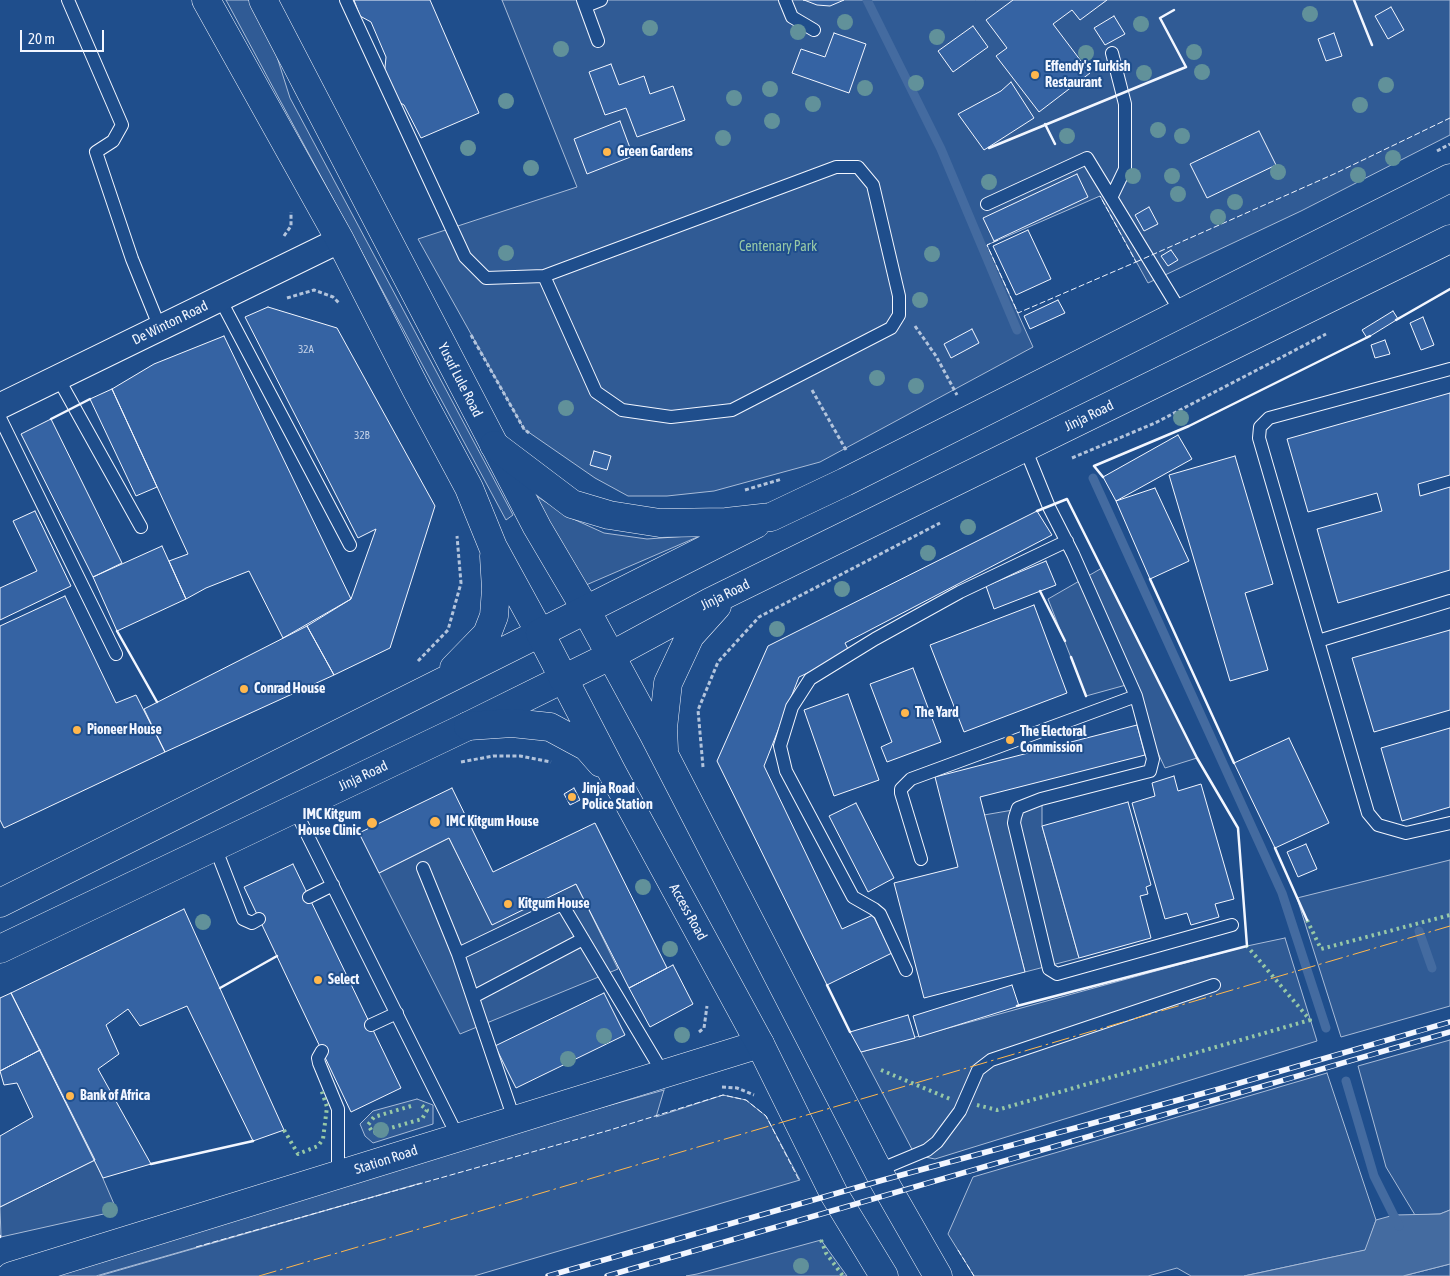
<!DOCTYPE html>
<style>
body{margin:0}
#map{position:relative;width:1450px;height:1276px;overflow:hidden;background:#1f4e8c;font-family:"Asap Condensed",sans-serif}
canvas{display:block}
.scale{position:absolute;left:20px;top:30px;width:84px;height:22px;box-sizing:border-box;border:2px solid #f2f6ff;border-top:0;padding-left:6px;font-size:15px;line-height:18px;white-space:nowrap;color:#f2f6ff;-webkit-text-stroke:4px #1f4e8c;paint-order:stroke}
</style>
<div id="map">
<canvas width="1450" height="1276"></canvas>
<div class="scale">20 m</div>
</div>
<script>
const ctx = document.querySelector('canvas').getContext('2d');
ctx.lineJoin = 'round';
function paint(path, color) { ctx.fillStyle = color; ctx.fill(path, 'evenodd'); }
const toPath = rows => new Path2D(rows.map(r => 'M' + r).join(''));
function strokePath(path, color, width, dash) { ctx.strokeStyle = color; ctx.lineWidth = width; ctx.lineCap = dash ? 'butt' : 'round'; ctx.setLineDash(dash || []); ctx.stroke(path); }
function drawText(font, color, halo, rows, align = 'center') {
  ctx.font = font + ' "Asap Condensed",sans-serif'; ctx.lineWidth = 4; ctx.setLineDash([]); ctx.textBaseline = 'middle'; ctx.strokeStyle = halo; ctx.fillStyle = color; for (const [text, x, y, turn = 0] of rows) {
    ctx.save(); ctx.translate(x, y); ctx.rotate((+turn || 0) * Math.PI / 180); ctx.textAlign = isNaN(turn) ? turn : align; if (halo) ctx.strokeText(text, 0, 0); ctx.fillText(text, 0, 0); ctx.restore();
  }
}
const built = toPath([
 [226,0,249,0,272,41,290,98,513,515,506,520,226,0],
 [502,0,1450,0,1450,135,1301,211,1148,283,1100,196,987,245,1033,347,820,462,714,491,667,496,628,496,595,478,524,429,418,239,577,187,502,0],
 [530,492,571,518,604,533,647,539,702,535,586,585,530,492],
 [1102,568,1197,758,1165,768,1126,685,1086,696,1048,599,1102,568],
 [1042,805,1042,826,1079,958,1025,972,984,815,1042,805],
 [449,838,492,924,576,884,618,969,460,1034,379,873,449,838],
 [1450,860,1450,1006,1341,1037,1297,898,1450,860],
 [1285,938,1317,1041,935,1159,915,1155,861,1052,1247,946,1285,938],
 [1450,1040,1450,1210,1440,1214,1415,1215,1386,1167,1358,1066,1450,1040],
 [1327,1073,1376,1220,1366,1250,1244,1276,1191,1276,1177,1268,1148,1276,974,1276,948,1234,973,1177,1327,1073],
 [664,1090,656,1117,723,1095,746,1100,766,1116,800,1180,474,1276,99,1276,421,1183,96,1276,36,1276,479,1142,664,1090],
 [417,1099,433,1105,433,1124,373,1143,365,1136,360,1124,373,1111,417,1099],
 [95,1160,117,1211,1,1237,0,1207,95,1160],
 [821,1240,847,1276,686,1276,697,1274,821,1240],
 [1450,1264,1450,1276,1403,1276,1450,1264]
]);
paint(built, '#305b95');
strokePath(built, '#a8bbd7', 1);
const water = toPath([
 [1450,1210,1450,1264,1403,1276,1244,1276,1365,1250,1376,1220,1394,1215,1440,1214,1450,1210]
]);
paint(water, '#446ba0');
strokePath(water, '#a8bbd7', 1);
strokePath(toPath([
 [867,0,941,149,1017,330],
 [1093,478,1282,893,1326,1028],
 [1419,931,1432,968],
 [1346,1081,1374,1176,1399,1226]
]), '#446ba0', 9);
const building = toPath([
 [354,0,430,0,479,113,421,138,404,105,397,101,384,78,386,57,371,22,360,16,354,0],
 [804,0,803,0,844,0,830,6,817,5,804,0],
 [1013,0,1107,0,1080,20,1072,10,1053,24,1090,73,1039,112,996,56,1007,48,986,20,1013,0],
 [1391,7,1404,30,1388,39,1375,16,1391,7],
 [1114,16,1125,34,1105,45,1094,28,1114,16],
 [973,26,988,47,953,72,938,51,973,26],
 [834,33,866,44,849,93,792,73,801,49,825,57,834,33],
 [1334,33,1342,56,1326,61,1318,39,1334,33],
 [611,64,619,85,644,76,650,94,673,86,685,120,637,137,626,108,605,115,589,72,611,64],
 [1011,82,1034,118,984,150,958,114,1001,91,1011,82],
 [620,121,633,156,587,174,574,139,620,121],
 [1259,131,1276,165,1207,198,1190,164,1259,131],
 [1077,174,1088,197,994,241,983,218,1077,174],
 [1149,207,1158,224,1144,231,1135,215,1149,207],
 [1028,230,1051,279,1016,295,993,246,1028,230],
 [1171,250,1178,260,1168,266,1161,256,1171,250],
 [1058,300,1065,313,1030,329,1024,316,1058,300],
 [268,307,337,328,435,506,390,648,334,675,307,626,351,599,376,529,358,538,245,317,268,307],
 [1393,311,1398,319,1367,338,1362,330,1393,311],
 [1423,317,1434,345,1421,350,1410,323,1423,317],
 [972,329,979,343,951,358,944,344,972,329],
 [224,336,351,599,283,638,249,571,206,588,186,599,169,561,188,554,112,389,154,364,224,336],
 [1385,340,1390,354,1375,358,1371,345,1385,340],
 [112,389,157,487,136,496,90,399,112,389],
 [1450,393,1450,475,1418,484,1420,496,1450,487,1450,570,1338,603,1317,529,1382,511,1377,493,1308,512,1287,439,1450,393],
 [51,419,122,563,93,577,21,434,51,419],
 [1178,435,1192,459,1116,501,1103,477,1178,435],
 [594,451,611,456,607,470,590,465,594,451],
 [1235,456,1273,584,1245,593,1268,670,1230,681,1169,475,1235,456],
 [1155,488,1189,561,1150,579,1116,501,1155,488],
 [35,511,71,586,0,620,0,588,37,571,13,521,35,511],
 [1037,511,1052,535,845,643,850,653,799,677,764,766,842,929,873,915,892,953,827,985,717,761,768,646,1037,511],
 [162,546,186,599,117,631,93,577,162,546],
 [1046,561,1056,585,994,609,986,586,1046,561],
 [65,596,116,703,136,695,165,752,4,828,0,820,0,626,65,596],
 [1034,605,1067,693,964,732,930,645,1034,605],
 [307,626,334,675,165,752,144,709,307,626],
 [1450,630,1450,710,1374,732,1352,658,1450,630],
 [913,668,941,742,887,762,881,747,892,742,870,684,913,668],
 [848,694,879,780,834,796,804,710,848,694],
 [1137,725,1145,755,980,797,1025,972,924,998,894,883,958,867,935,777,1137,725],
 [1450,728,1450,807,1402,821,1381,748,1450,728],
 [1289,738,1329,823,1275,848,1234,763,1289,738],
 [1174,776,1178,791,1201,784,1234,899,1215,904,1219,917,1191,925,1187,913,1165,919,1132,803,1155,796,1152,783,1174,776],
 [452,788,493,872,595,823,667,968,629,988,576,884,492,925,449,838,379,873,359,833,452,788],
 [574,788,580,800,570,805,564,794,574,788],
 [1128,802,1151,885,1146,887,1148,894,1140,896,1151,938,1079,958,1042,826,1128,802],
 [856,803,894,878,868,892,829,816,856,803],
 [1306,844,1317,869,1298,877,1287,852,1306,844],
 [293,864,401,1088,351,1112,244,887,293,864],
 [184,909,284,1130,253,1141,187,1006,140,1026,128,1009,106,1025,119,1054,98,1069,151,1164,103,1178,11,993,184,909],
 [673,965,693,1004,650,1027,629,988,673,965],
 [1012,985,1019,1006,919,1037,913,1016,1012,985],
 [11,993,40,1050,0,1071,0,998,11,993],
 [604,993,625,1035,516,1088,495,1046,604,993],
 [908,1015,915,1038,861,1052,850,1032,908,1015],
 [40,1050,95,1160,0,1207,0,1136,33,1117,17,1083,4,1085,0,1071,40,1050]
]);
paint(building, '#3563a3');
strokePath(building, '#f2f6ff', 1);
const lane = toPath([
 [68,0,122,125,113,141,96,152,132,259,160,328],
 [346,0,465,257,486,278,544,276],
 [583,0,598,41],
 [785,0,792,17,814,30],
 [586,6,601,0],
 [836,167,858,167,873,185,899,296,899,315,891,328,732,410,671,417,622,410,596,392,544,276,836,167],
 [1112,196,1125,169,1125,104,1112,53],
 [987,204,1087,158,1182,314],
 [220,299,350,545],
 [1450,369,1269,418,1260,427,1259,438,1368,813,1378,825,1406,833,1450,823],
 [58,378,141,527],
 [0,418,116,654],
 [1318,641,1450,601],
 [1136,696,1153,759,1150,771,1041,799,1018,808,1015,817,1014,823,1049,969,1057,974,1232,925],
 [294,808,458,1137],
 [215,847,243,919,252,923,259,919],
 [921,859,901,793,901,789,911,779,1136,696,1073,554,1049,507,1025,448],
 [423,868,458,954,562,904,663,1073],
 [309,897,333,885],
 [458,954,514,1119],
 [906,970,880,914,874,909,853,897,786,771,780,746,792,707,810,679,875,639,960,592,1067,541],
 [473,997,583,939],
 [371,1025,397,1013],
 [322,1051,318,1058,319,1063,338,1109,338,1176],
 [879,1170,927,1150,937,1142,960,1111,978,1070,991,1060,1214,985]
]);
const street = toPath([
 [0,406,340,240]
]);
const secondary = toPath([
 [11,1276,760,1044]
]);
const primary = toPath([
 [263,0,537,527,586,610],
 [454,668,487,634,494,616,496,589,494,556],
 [0,903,540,633,493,547,469,488,416,389,340,240,206,0],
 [0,949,468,726,563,679]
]);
const highway = toPath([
 [494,445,572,504,609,515,660,523,726,522,771,517,845,482,1450,178],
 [756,524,540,633,612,772,760,1044,834,1194,884,1276],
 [586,610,654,735,883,1180,938,1276],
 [563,679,612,655,710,602,1450,239],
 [468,726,512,723,550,727,587,747,601,763],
 [664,750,663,728,668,683,690,636,717,606]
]);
strokePath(lane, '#f2f6ff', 14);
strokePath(street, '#f2f6ff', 27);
strokePath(secondary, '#f2f6ff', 29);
strokePath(primary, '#f2f6ff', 29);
strokePath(highway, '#f2f6ff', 29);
strokePath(toPath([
 [1437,151,1450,144],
 [284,236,291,226,291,212],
 [287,298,314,290,333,297,339,303],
 [915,326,936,356,957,395],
 [471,335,524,429,529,433],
 [812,390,846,450],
 [1072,458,1155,423,1326,334],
 [745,490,782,479],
 [418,661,448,630,461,583,457,536],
 [461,762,493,756,520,756,551,762],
 [703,767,698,710,718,662,759,617,940,523],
 [699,1032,704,1028,707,1006],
 [722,1087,737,1088,754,1095]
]), '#b3c4dc', 3, [4, 2.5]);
strokePath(lane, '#1f4e8c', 12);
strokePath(street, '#1f4e8c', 25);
strokePath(secondary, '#1f4e8c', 28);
strokePath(primary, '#1f4e8c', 28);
strokePath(highway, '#1f4e8c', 28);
const rail = toPath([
 [548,1276,883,1180,1219,1089,1450,1022],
 [607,1276,1450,1032]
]);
strokePath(rail, '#f2f6ff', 5.5);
strokePath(rail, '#1f4e8c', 4, [11]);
strokePath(toPath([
 [1307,920,1321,949,1450,915],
 [881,1070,950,1099],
 [977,1105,997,1110,1310,1020,1247,946],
 [411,1106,374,1117,368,1125,373,1133,422,1119,427,1110,420,1104],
 [284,1130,298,1154,318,1146,323,1139,327,1107,321,1089],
 [821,1240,826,1253,843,1276]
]), '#97c8a6', 4, [2.5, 4]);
strokePath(toPath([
 [998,240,987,245,1018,313,1136,262,1100,196],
 [1136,262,1334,174,1450,118],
 [196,1247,610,1130,723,1095,746,1100,766,1116,799,1180],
 [958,1250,974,1276]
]), '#f2f6ff', 1, [6, 2.5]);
strokePath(toPath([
 [1354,0,1372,45],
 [1045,124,1055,144],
 [989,148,1186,67,1160,18,1174,10],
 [1396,320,1450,289],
 [51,419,90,399],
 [1103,477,1094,466,1189,426,1370,336],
 [1150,579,1234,763],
 [1040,591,1065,641],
 [117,631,157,702],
 [1071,657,1086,696],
 [1275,848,1307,920],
 [827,985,850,1032],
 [220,988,277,956],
 [1017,1006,1247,946,1238,828,1197,758,1067,499,1037,511],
 [151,1164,253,1141],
 [0,1236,0,1237]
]), '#f2f6ff', 2.5);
strokePath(toPath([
 [259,1276,1450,926]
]), '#ffb74d', 1, [18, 4, 2.5, 4]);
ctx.fillStyle = '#61919a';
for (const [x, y] of [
 [1310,14],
 [845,22],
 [1141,24],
 [650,28],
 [798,32],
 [937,37],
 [561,49],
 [1194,52],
 [1086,53],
 [1202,72],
 [1144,73],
 [916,83],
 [1386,85],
 [865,88],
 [770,89],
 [734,98],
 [506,101],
 [813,104],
 [1360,105],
 [772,121],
 [1158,130],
 [1067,136],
 [1182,136],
 [723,138],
 [468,148],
 [1393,158],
 [531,168],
 [1278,172],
 [1358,175],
 [1133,176],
 [1172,176],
 [989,182],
 [1178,194],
 [1235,202],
 [1218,217],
 [506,253],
 [932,254],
 [920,300],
 [877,378],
 [916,386],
 [566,408],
 [1181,418],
 [968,527],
 [928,553],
 [842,589],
 [777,629],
 [643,887],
 [203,922],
 [670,949],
 [682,1035],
 [604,1036],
 [568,1059],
 [381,1130],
 [110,1210],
 [801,1266]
]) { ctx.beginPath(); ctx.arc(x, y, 8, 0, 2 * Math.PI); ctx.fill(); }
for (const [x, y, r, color] of [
 [1035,75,5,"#ffb74d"],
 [607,152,5,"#ffb74d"],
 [244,689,5,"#ffb74d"],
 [905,713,5,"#ffb74d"],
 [77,730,5,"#ffb74d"],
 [1010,740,5,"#ffb74d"],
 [572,797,5,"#ffb74d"],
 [435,822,6,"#ffb74d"],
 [372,823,6,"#ffb74d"],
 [508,904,5,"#ffb74d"],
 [318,980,5,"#ffb74d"],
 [70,1096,5,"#ffb74d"]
]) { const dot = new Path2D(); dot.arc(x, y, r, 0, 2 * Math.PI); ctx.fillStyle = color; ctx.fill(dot); strokePath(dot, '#1f4e8c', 2); }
drawText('11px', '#c3d1e8', null, [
 ["32A",306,350],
 ["32B",362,436]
]);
drawText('bold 14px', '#f2f6ff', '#1f4e8c', [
 ["Effendy's Turkish",1045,67],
 ["Restaurant",1045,83],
 ["Green Gardens",617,152],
 ["Conrad House",254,689],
 ["The Yard",915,713],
 ["Pioneer House",87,730],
 ["The Electoral",1020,732],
 ["Commission",1020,748],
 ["Jinja Road",582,789],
 ["Police Station",582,805],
 ["IMC Kitgum",361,815,"right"],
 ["House Clinic",361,831,"right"],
 ["IMC Kitgum House",446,822],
 ["Kitgum House",518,904],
 ["Select",328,980],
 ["Bank of Africa",80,1096]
], 'left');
drawText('14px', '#97c8a6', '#1f4e8c', [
 ["Centenary Park",778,247]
]);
drawText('14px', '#f2f6ff', '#1f4e8c', [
 ["De Winton Road",170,323,-26],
 ["Yusuf Lule Road",460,380,63],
 ["Jinja Road",1089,416,-26],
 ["Jinja Road",725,595,-26],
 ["Jinja Road",363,776,-25],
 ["Access Road",688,912,61],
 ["Station Road",386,1160,-18]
]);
</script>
